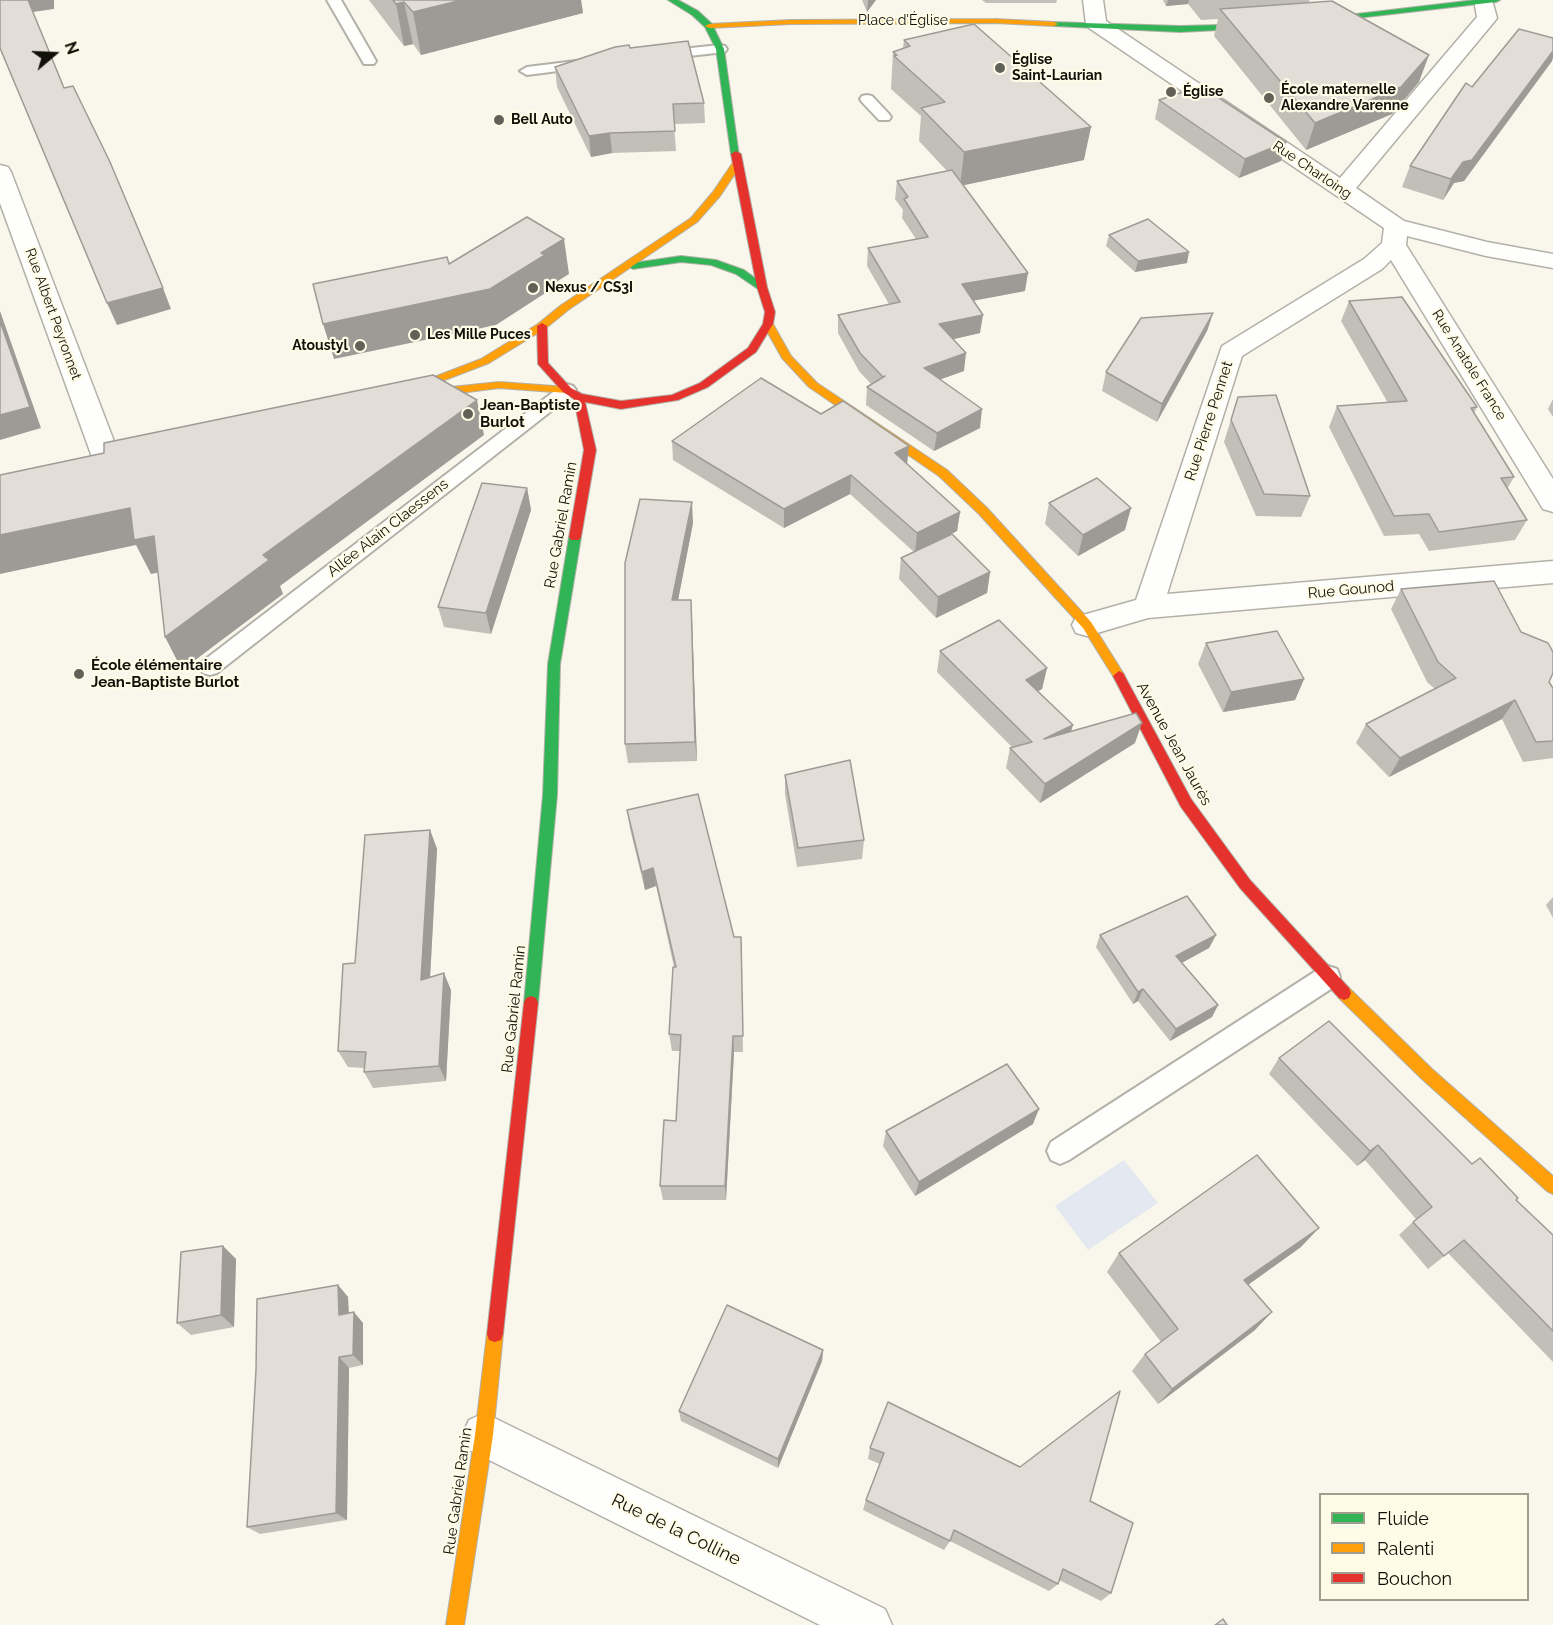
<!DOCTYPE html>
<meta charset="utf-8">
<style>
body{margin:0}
#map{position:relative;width:1553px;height:1625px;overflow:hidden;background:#f9f7ec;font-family:Raleway,sans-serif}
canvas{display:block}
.legend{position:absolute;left:1319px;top:1493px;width:210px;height:108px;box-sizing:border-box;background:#fefbe7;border:2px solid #9f9d8e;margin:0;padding:8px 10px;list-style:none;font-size:18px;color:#111009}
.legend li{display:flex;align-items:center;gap:12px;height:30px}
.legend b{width:30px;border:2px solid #9f9d8e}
.north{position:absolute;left:24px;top:24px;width:60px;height:60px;-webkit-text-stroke:4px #fefbe7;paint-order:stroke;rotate:71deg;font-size:16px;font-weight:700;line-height:24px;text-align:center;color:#111009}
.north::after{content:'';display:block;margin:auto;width:21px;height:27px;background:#111009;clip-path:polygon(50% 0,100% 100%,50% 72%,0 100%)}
</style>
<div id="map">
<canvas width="1553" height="1625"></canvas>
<ul class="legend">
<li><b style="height:8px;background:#30b455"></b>Fluide</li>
<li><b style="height:8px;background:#ff9f0a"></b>Ralenti</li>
<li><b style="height:8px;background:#e5322d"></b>Bouchon</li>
</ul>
<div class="north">N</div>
</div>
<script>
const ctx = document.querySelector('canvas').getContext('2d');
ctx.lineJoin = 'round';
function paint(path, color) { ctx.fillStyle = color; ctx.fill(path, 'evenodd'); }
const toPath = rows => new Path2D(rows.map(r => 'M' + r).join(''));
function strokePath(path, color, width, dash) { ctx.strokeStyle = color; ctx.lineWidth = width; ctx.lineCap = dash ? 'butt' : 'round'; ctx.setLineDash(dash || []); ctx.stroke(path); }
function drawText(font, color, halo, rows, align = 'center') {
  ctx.font = font + ' Raleway,sans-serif'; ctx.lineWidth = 4.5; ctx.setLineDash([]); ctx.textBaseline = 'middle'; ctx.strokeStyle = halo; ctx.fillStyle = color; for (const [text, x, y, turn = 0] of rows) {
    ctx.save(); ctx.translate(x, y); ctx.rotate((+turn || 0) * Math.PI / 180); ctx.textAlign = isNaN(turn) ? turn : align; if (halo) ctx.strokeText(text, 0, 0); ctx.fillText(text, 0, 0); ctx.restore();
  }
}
paint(toPath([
 [1124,1160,1158,1203,1088,1250,1055,1206]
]), '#e3e8f1');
const lane = toPath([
 [327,0,341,0,376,61,374,64,364,64,327,0],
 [720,45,725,46,727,49,725,52,662,59,655,55,662,51,720,45],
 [584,60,589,61,591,64,589,67,527,75,520,71,527,67,584,60],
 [867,95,872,96,889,114,891,117,889,120,879,120,862,102,860,99,862,96,867,95],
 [567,384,573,386,576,390,573,394,217,673,210,675,203,673,200,667,203,661,561,386,567,384],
 [1328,966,1337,969,1340,977,1337,985,1069,1160,1060,1164,1051,1160,1047,1151,1051,1142,1319,969,1328,966]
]);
const street = toPath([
 [1083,0,1103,0,1106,21,1340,178,1477,17,1474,0,1492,0,1497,18,1494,22,1356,188,1404,221,1487,242,1553,254,1553,268,1486,256,1407,236,1406,245,1553,479,1553,512,1543,509,1391,260,1382,269,1242,356,1167,594,1553,561,1553,583,1148,618,1087,636,1076,633,1072,625,1076,617,1136,600,1222,346,1364,259,1382,243,1384,228,1089,28,1086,24,1083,0],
 [0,165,8,167,11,172,120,457,116,464,106,466,96,464,92,457,0,203,0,165],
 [484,1413,885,1609,892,1625,820,1625,469,1450,462,1435,469,1420,484,1413]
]);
const fast = toPath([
 [668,0,678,0,698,11,712,24,724,49,739,156,731,154,716,49,705,27,692,15,668,0],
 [1475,0,1500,0,1496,2,1314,23,1310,21,1314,19,1475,0],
 [1051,22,1180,26,1259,24,1263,26,1259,28,1180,32,1054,26,1050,24,1051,22],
 [681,256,716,260,744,270,767,287,766,289,758,289,736,274,711,265,681,262,633,269,628,266,633,263,681,256],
 [575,533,581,537,560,664,557,795,538,1003,536,1008,531,1010,526,1008,524,1003,543,795,548,664,569,537,575,533]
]);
const slow = toPath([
 [995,19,1054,22,1058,24,1054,26,995,23,791,24,709,28,705,26,709,24,791,20,995,19],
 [734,161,742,163,720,196,697,222,568,310,546,328,489,363,437,383,429,383,429,379,481,359,538,324,560,306,691,218,713,192,734,161],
 [768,321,773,324,791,356,817,383,947,470,987,508,1091,622,1123,673,1125,676,1123,679,1115,679,1083,628,979,514,939,476,809,387,782,358,763,324,768,321],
 [499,382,567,387,572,390,567,393,499,388,413,399,408,395,413,391,499,382],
 [1344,986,1349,988,1432,1069,1553,1176,1553,1194,1547,1191,1422,1079,1339,998,1337,993,1339,988,1344,986],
 [495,1326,501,1328,503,1334,493,1435,464,1625,446,1625,475,1435,487,1334,489,1328,495,1326]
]);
const jam = toPath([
 [736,151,741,154,767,287,775,312,773,324,756,352,708,387,678,400,621,409,585,402,596,450,581,537,579,540,571,540,569,537,584,450,574,399,563,392,538,364,537,326,542,323,547,326,548,363,571,388,582,394,621,401,672,395,700,383,748,348,763,324,765,312,757,287,731,154,736,151],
 [1119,671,1123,673,1191,799,1250,880,1349,988,1351,993,1349,998,1344,1000,1339,998,1240,888,1181,807,1113,676,1119,671],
 [531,996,536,998,538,1003,503,1334,501,1340,495,1342,489,1340,487,1334,524,1003,526,998,531,996]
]);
strokePath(lane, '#b2b1a8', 4);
strokePath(street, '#b2b1a8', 3);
strokePath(fast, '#b2b1a8', 2);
strokePath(slow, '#b2b1a8', 2);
strokePath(jam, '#b2b1a8', 2);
paint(lane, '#fefefc');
paint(street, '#fefefc');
paint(fast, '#30b455');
paint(slow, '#ff9f0a');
paint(jam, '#e5322d');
paint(toPath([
 [369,0,581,0,583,13,421,55,413,44,404,46],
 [862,0,876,0,867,12],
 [982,0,1057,0,1056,3,986,3],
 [1163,0,1310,0,1308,3,1419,82,1392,114,1306,150,1214,36,1218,19,1201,20,1188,4,1166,6],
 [904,40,1084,160,963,185,1025,291,973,301,980,333,953,339,964,371,941,379,980,428,934,451,866,405,867,387,871,384,859,371,838,333,838,315,889,304,867,266,868,248,916,239,902,218,903,210,895,199,897,181,947,171,919,141,921,116,891,89,893,52,903,48],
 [630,48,704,103,705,123,674,124,676,151,612,153,591,157,557,87,555,67],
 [1552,61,1464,181,1454,183,1443,200,1402,187,1410,166,1472,87],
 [1159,100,1286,142,1281,161,1239,178,1155,119],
 [1109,235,1187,263,1135,272,1106,246],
 [1349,301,1477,407,1474,413,1514,477,1507,489,1527,520,1515,540,1429,551,1419,534,1384,536,1329,427,1337,406,1388,403,1341,321],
 [1213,313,1207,331,1157,422,1102,391,1106,372],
 [1238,397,1310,496,1301,517,1256,516,1224,442],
 [1553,399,1553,417,1548,409],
 [672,441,907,464,960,512,957,531,927,546,990,572,987,593,936,618,899,579,901,558,914,552,850,494,784,528,673,460],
 [527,488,531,510,491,634,444,627,438,607],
 [1049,503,1125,530,1078,556,1045,524],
 [693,523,678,600,692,620,697,761,628,763,625,744],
 [1401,589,1549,682,1553,688,1553,758,1523,762,1502,719,1389,777,1356,743,1366,724,1435,689,1427,682,1391,609],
 [1206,643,1304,679,1295,700,1223,712,1198,664],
 [940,651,1047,668,1042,689,1038,691,1071,731,1135,743,1040,803,1006,768,1010,748,1013,748,937,672],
 [785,775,864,840,862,859,797,867,785,794],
 [627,810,734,937,741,955,743,1052,734,1052,726,1200,663,1200,660,1186,676,1121,680,1051,672,1051,669,1034,674,967,656,886,645,890,630,829],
 [430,830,437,849,430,977,451,990,446,1081,373,1088,364,1072,364,1068,348,1067,338,1051,355,963],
 [1553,897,1553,918,1546,905],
 [1100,935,1216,935,1209,948,1182,963,1218,1005,1212,1017,1170,1041,1138,1001,1133,1004,1096,947],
 [1279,1058,1472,1164,1516,1200,1553,1235,1553,1362,1448,1253,1428,1269,1399,1235,1416,1219,1365,1160,1357,1166,1269,1074],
 [1033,1124,915,1196,883,1146,886,1131],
 [223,1246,236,1259,234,1327,191,1335,177,1323],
 [1301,1247,1248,1285,1255,1330,1158,1404,1132,1371,1145,1354,1161,1342,1107,1272,1119,1253],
 [338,1285,348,1297,349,1313,363,1323,363,1365,349,1368,347,1520,260,1534,247,1527,256,1370],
 [823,1350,822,1361,778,1468,681,1421,679,1411],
 [870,1448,1090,1501,1111,1593,1101,1601,1059,1580,1058,1584,1049,1591,950,1541,944,1550,863,1510,866,1500,880,1464,868,1459]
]), '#c2beb8');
paint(toPath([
 [28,0,54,0,54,9,33,12],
 [462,0,581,0,583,13,421,55,413,12],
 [868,0,876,0,867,12],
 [1168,0,1189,0,1188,4,1166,6],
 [404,2,413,44,404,46,396,4],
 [1553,51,1553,58,1552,61,1464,181,1454,183,1443,200,1451,179,1463,162],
 [1429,55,1419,82,1392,114,1306,150,1315,123],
 [1091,127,1084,160,960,186,964,152],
 [610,133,612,153,591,157,589,136],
 [1286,142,1281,161,1239,178,1245,159],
 [564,239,569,274,550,286,550,290,496,325,334,359,323,324,541,253],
 [1189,252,1187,263,1135,272,1138,261],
 [1028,273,1025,291,960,303,962,284],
 [163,288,171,309,117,325,107,303],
 [0,311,41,428,0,440],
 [1213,313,1207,331,1157,422,1162,404],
 [983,315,980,333,937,343,939,324],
 [966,353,964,371,922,386,924,368],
 [477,400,484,435,280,586,283,594,182,670,165,637,263,555],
 [982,409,980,428,934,451,937,433],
 [909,446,907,465,895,453],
 [851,475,850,494,784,528,784,509],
 [527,488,531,510,491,634,486,613],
 [692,502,693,523,674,621,672,600],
 [130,508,154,536,171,570,151,574,136,545,0,574,0,535],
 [1131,508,1125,530,1078,556,1083,535],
 [960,512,957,531,915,552,917,533],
 [990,572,987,593,936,618,938,597],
 [691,600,692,620,697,761,695,742],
 [1047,668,1042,689,1022,700,1026,680],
 [1304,679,1295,700,1223,712,1231,692],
 [1515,700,1502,719,1389,777,1400,758],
 [1142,723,1135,743,1040,803,1045,784],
 [1073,725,1067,745,1044,739],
 [430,830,437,849,429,997,421,980],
 [653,868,656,886,645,890,642,872],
 [1216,935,1209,948,1170,969,1176,956],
 [444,973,451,990,446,1081,439,1066],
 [1143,989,1138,1001,1133,1004,1138,992],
 [1218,1005,1212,1017,1170,1041,1176,1029],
 [733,1036,734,1052,726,1200,725,1186],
 [1039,1109,1033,1124,915,1196,919,1182],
 [1378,1145,1365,1160,1357,1166,1370,1151],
 [1319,1228,1301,1247,1228,1299,1244,1280],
 [223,1246,236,1259,234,1327,221,1315],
 [338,1285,348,1297,349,1326,339,1315],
 [354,1312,363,1323,363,1365,353,1355],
 [1272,1312,1255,1330,1158,1404,1172,1389],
 [823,1350,822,1361,778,1468,778,1459],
 [339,1357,349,1368,347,1520,336,1513]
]), '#9e9b96');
const building = toPath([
 [0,0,28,0,64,88,73,86,110,162,163,288,107,303,0,48,0,0],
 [393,0,462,0,413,12,404,2,396,4,393,0],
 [1332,1,1429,55,1401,87,1315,123,1220,9,1332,1],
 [974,24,1091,127,964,152,921,108,945,102,894,56,897,55,893,52,910,46,904,40,974,24],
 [1519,29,1553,38,1553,51,1472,160,1463,162,1451,179,1410,166,1466,83,1472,87,1519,29],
 [688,41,704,103,673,104,675,131,610,133,589,136,555,67,615,47,629,45,630,48,688,41],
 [1201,86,1286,142,1245,159,1159,100,1201,86],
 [952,170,1028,273,962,284,983,315,939,324,966,353,924,368,982,409,937,433,867,387,885,376,883,377,860,353,838,315,900,302,868,248,928,237,904,199,908,197,897,181,952,170],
 [527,217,564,239,541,253,545,255,490,289,323,324,313,284,447,257,449,264,527,217],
 [1148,219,1189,252,1138,261,1109,235,1148,219],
 [1402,297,1477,407,1471,408,1514,477,1501,478,1527,520,1439,532,1429,514,1394,516,1337,406,1407,401,1349,301,1402,297],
 [1213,313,1162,404,1106,372,1141,318,1213,313],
 [0,321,30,407,0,415,0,321],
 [433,375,477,400,263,555,269,560,165,637,154,536,134,540,130,508,0,535,0,475,104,453,104,443,433,375],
 [761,378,821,414,843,401,909,446,895,453,960,512,917,533,851,475,784,509,672,441,761,378],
 [1276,395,1310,496,1264,494,1231,420,1238,397,1276,395],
 [1097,478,1131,508,1083,535,1049,503,1097,478],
 [482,483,527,488,486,613,438,607,482,483],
 [640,499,692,502,672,600,691,600,695,742,625,744,625,563,640,499],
 [952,534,990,572,938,597,901,558,952,534],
 [1494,581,1521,632,1548,643,1553,652,1553,673,1549,682,1553,688,1553,741,1536,742,1515,700,1400,758,1366,724,1456,678,1438,662,1401,589,1494,581],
 [999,620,1047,668,1026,680,1073,725,1044,739,1136,713,1142,723,1045,784,1010,748,1032,742,940,651,999,620],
 [1277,631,1304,679,1231,692,1206,643,1277,631],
 [850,760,864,840,798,848,785,775,850,760],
 [698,794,734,937,741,937,743,1036,733,1036,725,1186,660,1186,664,1120,676,1121,681,1035,669,1034,673,967,676,967,653,868,642,872,627,810,698,794],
 [430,830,421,980,444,973,439,1066,364,1072,366,1052,338,1051,343,964,355,963,365,835,430,830],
 [1187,896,1216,935,1176,956,1218,1005,1176,1029,1143,989,1138,992,1100,935,1187,896],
 [1329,1021,1472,1164,1480,1158,1518,1198,1516,1200,1553,1235,1553,1331,1464,1240,1444,1256,1413,1222,1432,1207,1378,1145,1370,1151,1279,1058,1329,1021],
 [1007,1064,1039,1109,919,1182,886,1131,1007,1064],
 [1257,1155,1319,1228,1244,1280,1272,1312,1172,1389,1145,1354,1178,1329,1119,1253,1257,1155],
 [223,1246,221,1315,177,1323,181,1252,223,1246],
 [338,1285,339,1315,354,1312,353,1355,339,1357,336,1513,247,1527,256,1370,257,1299,338,1285],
 [727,1305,823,1350,778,1459,679,1411,727,1305],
 [1120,1391,1090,1501,1133,1523,1111,1593,1063,1569,1058,1584,954,1530,950,1541,866,1500,884,1453,870,1448,888,1402,1020,1467,1120,1391],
 [1223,1619,1227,1625,1215,1625,1223,1619]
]);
paint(building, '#e2ddd6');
strokePath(building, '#9e9b96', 1.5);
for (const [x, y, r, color] of [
 [1000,68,6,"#626158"],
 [1171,92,6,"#626158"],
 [1269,98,6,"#626158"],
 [499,120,6,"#626158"],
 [533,288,6,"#626158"],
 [415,335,6,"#626158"],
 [360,346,6,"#626158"],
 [468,414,6,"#626158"],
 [79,674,6,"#626158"]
]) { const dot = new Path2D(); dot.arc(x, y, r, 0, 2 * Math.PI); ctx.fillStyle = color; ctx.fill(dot); strokePath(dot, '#fefbe7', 2); }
drawText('14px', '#111009', '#fefbe7', [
 ["Place d'Église",903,21],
 ["Rue Charloing",1312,170,34],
 ["Rue Albert Peyronnet",53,314,70],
 ["Rue Anatole France",1469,365,58]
]);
drawText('bold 14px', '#111009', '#fefbe7', [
 ["Église",1012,60],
 ["Saint-Laurian",1012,76],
 ["École maternelle",1281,90],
 ["Alexandre Varenne",1281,106],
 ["Église",1183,92],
 ["Bell Auto",511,120],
 ["Nexus / CS3I",545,288],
 ["Les Mille Puces",427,335],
 ["Atoustyl",348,346,"right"]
], 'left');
drawText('bold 15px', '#111009', '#fefbe7', [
 ["Jean-Baptiste",480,405],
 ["Burlot",480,422],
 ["École élémentaire",91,665],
 ["Jean-Baptiste Burlot",91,682]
], 'left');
drawText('15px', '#111009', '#fefbe7', [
 ["Rue Pierre Pennet",1209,421,-72],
 ["Rue Gabriel Ramin",561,525,-80],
 ["Allée Alain Claessens",388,528,-38],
 ["Rue Gounod",1351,590,-5],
 ["Avenue Jean Jaurès",1174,744,61],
 ["Rue Gabriel Ramin",514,1009,-84],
 ["Rue Gabriel Ramin",458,1491,-82]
]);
drawText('18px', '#111009', '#fefbe7', [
 ["Rue de la Colline",676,1530,26]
]);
</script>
